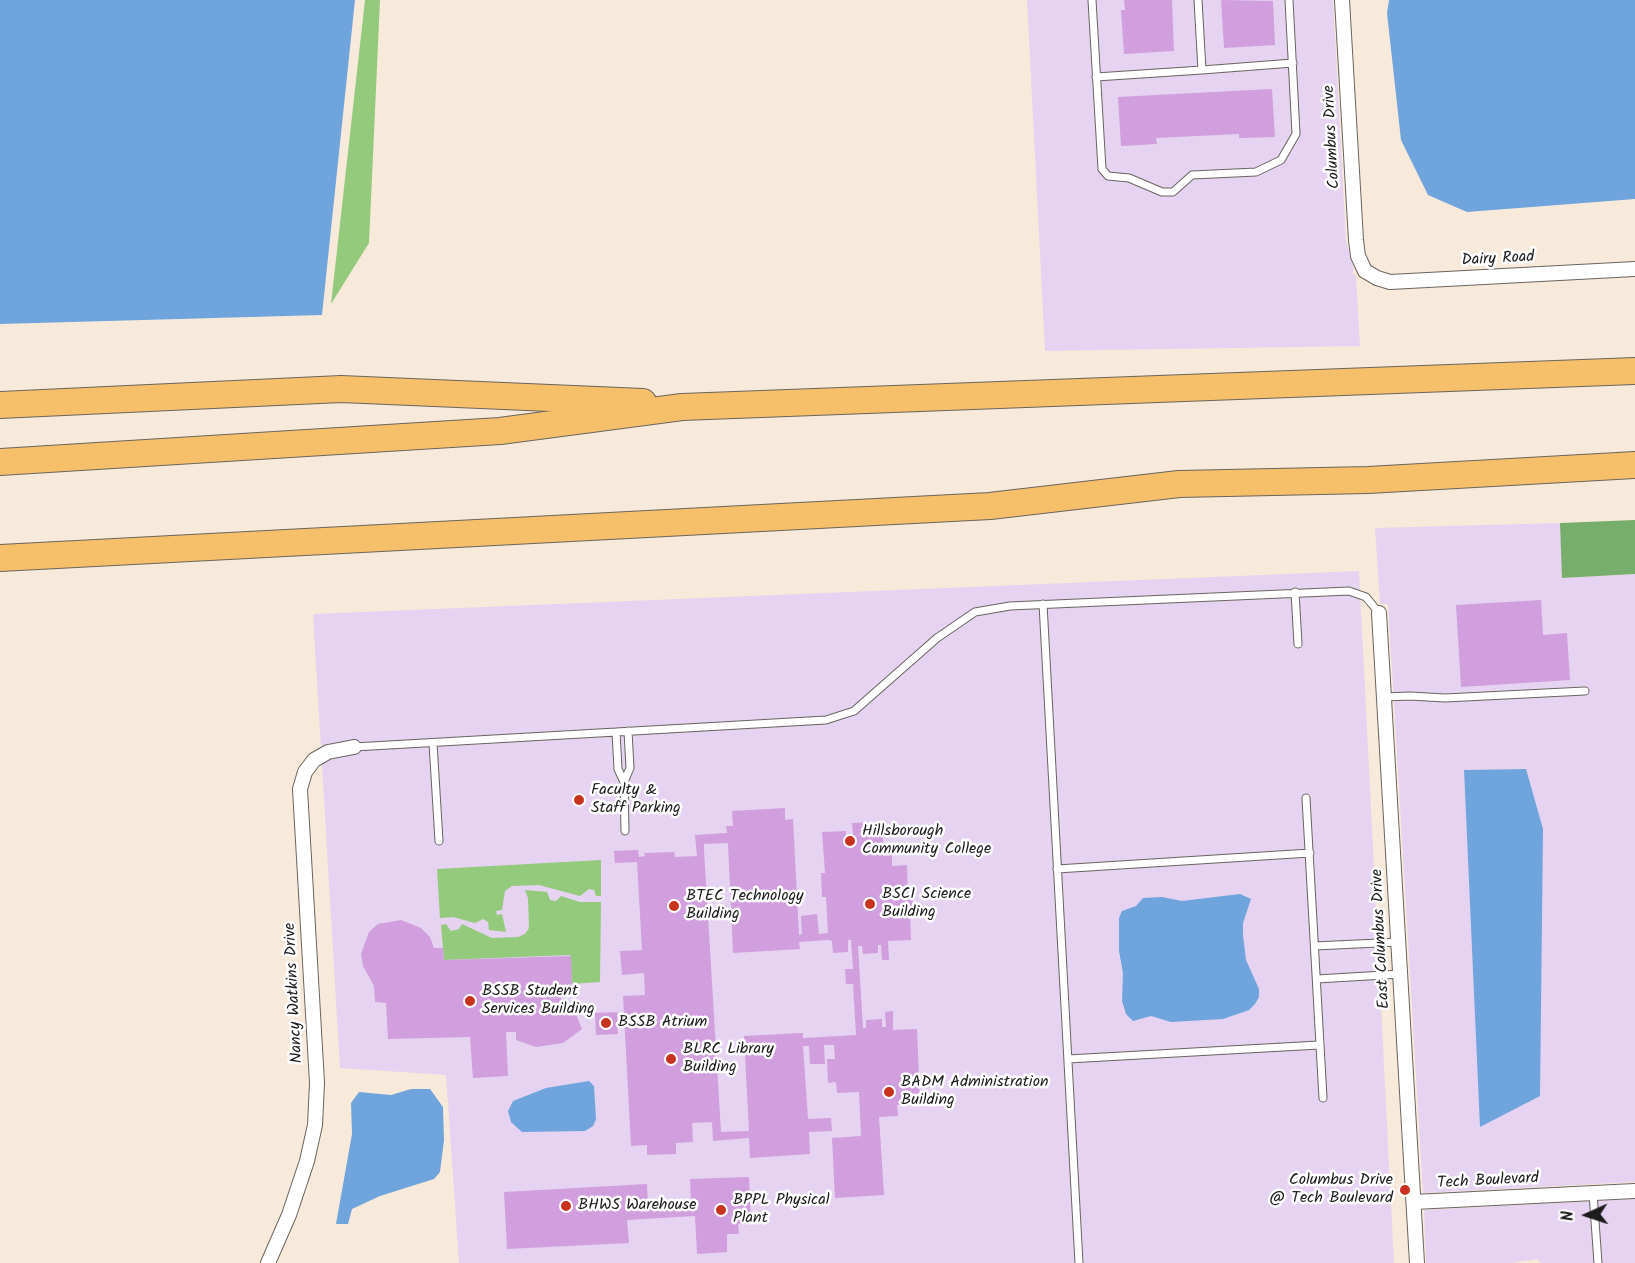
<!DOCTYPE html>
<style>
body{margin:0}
#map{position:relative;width:1635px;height:1263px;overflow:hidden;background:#f8eada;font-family:Kalam,sans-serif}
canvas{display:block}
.north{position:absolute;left:1557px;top:1185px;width:60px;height:60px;-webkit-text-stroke:4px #fff;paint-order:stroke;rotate:267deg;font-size:16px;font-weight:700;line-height:24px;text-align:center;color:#1c1c1c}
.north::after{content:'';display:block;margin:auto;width:21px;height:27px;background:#1c1c1c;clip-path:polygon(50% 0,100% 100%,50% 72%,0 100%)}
</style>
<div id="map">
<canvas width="1635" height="1263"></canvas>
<div class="north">N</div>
</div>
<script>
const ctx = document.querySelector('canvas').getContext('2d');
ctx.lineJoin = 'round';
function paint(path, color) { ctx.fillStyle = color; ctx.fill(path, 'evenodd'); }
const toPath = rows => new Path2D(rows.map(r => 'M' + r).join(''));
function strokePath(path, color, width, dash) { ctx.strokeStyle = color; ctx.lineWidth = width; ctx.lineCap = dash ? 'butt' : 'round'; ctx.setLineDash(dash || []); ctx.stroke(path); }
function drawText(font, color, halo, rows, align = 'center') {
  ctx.font = font + ' Kalam,sans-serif'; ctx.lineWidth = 5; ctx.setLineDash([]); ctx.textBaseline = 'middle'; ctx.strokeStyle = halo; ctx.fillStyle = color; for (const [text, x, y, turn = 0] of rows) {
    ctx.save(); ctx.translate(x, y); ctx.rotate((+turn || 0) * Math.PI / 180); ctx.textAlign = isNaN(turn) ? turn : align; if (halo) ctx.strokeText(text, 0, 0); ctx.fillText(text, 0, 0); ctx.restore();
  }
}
paint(toPath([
 [1027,0,1333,0,1346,240,1354,270,1352,273,1356,276,1360,346,1045,351],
 [1560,523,1563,578,1635,574,1635,1182,1423,1193,1388,604,1380,604,1375,528],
 [1526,769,1481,1127,1464,770],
 [1359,571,1394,1263,459,1263,446,1075,340,1068,313,614],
 [1635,1199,1635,1263,1541,1263,1537,1259,1511,1263,1426,1263,1424,1210]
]), '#e5d3f1');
paint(toPath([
 [365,0,380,0,369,243,331,304],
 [601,860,601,896,596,896,594,890,589,889,580,896,539,885,512,886,505,891,502,910,496,911,497,915,502,914,506,932,489,930,488,922,483,919,475,923,453,917,440,918,437,869],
 [525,890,547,892,550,900,556,901,561,896,580,902,601,902,600,982,572,984,570,955,444,960,441,925,446,924,451,931,459,929,462,924,492,938,518,937,525,934,529,928,528,898]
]), '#94ca7b');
paint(toPath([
 [1635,520,1635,574,1562,578,1560,523]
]), '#77ae6b');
paint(toPath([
 [0,0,355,0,322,315,0,324],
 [1389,0,1635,0,1635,199,1467,212,1428,195,1401,140,1387,13],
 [1526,769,1543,829,1540,1096,1480,1127,1464,770],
 [1240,894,1251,899,1243,923,1243,935,1246,960,1259,989,1259,997,1255,1004,1249,1010,1223,1019,1171,1022,1151,1016,1133,1021,1126,1014,1122,1001,1123,973,1119,951,1119,918,1122,911,1136,906,1143,898,1162,897,1182,901],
 [589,1081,594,1086,596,1119,593,1126,585,1131,522,1132,511,1122,508,1111,513,1101,546,1088],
 [411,1089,430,1089,443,1107,444,1140,440,1172,434,1179,380,1196,352,1209,348,1224,336,1224,352,1134,351,1103,359,1092,391,1095]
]), '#6fa4dc');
paint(toPath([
 [1124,0,1172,0,1174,51,1124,54,1121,10,1125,10],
 [1221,0,1273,1,1275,45,1224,48],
 [1272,89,1275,137,1239,138,1239,134,1156,138,1157,144,1121,146,1118,97],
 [1541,600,1543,635,1567,633,1570,680,1461,687,1456,605],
 [785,808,785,820,793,819,799,935,802,934,801,916,817,914,819,934,828,933,826,897,822,897,821,873,825,873,822,832,846,831,846,835,853,835,852,823,875,822,875,833,883,833,883,856,892,855,892,866,907,865,908,895,913,895,913,910,910,911,911,940,888,941,889,960,882,960,881,945,878,945,878,953,863,954,862,946,858,946,863,1028,866,1028,866,1020,882,1019,882,1027,886,1027,885,1012,893,1011,893,1030,917,1029,920,1104,897,1105,898,1116,879,1117,884,1195,835,1198,832,1138,861,1136,859,1092,837,1093,836,1082,828,1083,827,1059,835,1059,834,1045,824,1045,825,1064,810,1064,809,1046,803,1046,808,1119,831,1118,832,1131,809,1132,810,1154,750,1158,749,1138,713,1141,712,1122,692,1123,693,1142,676,1143,676,1154,647,1155,647,1145,631,1146,623,996,645,995,644,973,622,975,620,951,642,950,637,862,615,863,614,851,638,850,639,857,645,856,644,853,674,852,675,857,697,856,695,835,727,833,726,826,733,826,732,811],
 [728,843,733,953,800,949,799,942,828,940,832,941,833,953,848,952,848,940,851,940,853,969,845,969,846,984,853,984,856,1035,803,1038,803,1033,744,1036,749,1131,721,1132,704,850,704,844],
 [401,920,421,928,430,937,434,948,443,948,444,960,571,956,572,986,562,987,561,999,574,1010,582,1029,563,1043,536,1047,516,1040,516,1032,506,1032,508,1076,473,1078,470,1037,388,1039,386,1003,375,1002,374,986,363,966,361,954,369,932,378,924],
 [617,1012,618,1034,596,1035,595,1013],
 [749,1177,751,1224,738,1224,739,1234,727,1234,727,1252,697,1254,695,1216,627,1220,629,1243,507,1249,504,1192,647,1184,648,1207,691,1205,690,1179]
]), '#d19fdd');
const service = toPath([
 [1092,0,1102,169,1108,176,1129,178,1162,192,1173,192,1192,175,1256,172,1281,160,1296,134,1289,0],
 [1202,70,1293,63],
 [1096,77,1202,70,1198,0],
 [1295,592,1298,644],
 [1043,604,1079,1263],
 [1384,697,1410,696,1445,698,1585,691],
 [616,732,618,769,624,782,630,768,628,731],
 [433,743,439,841],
 [354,747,826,720,854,711,937,638,975,612,1010,606,1349,591,1366,597,1379,613],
 [624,782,625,831],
 [1306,798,1323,1098],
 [1057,869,1310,853],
 [1315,946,1399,942],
 [1317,979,1401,974],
 [1068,1059,1319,1045],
 [1593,1193,1598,1263]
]);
const minor = toPath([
 [1342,0,1356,240,1358,256,1365,271,1377,278,1390,282,1635,269],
 [1379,613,1417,1263],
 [1414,1202,1635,1191],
 [268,1263,289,1215,307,1161,315,1125,317,1083,300,789,305,772,314,760,328,752,354,747]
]);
const motorway = toPath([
 [0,405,341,389,643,402],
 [0,462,500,431,682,407,1635,371],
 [0,558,990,506,1179,484,1368,480,1635,465]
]);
strokePath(service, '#69645e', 9);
strokePath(minor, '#69645e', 16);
strokePath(motorway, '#69645e', 28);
strokePath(service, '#fff', 7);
strokePath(minor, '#fff', 14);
strokePath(motorway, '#f6c06b', 26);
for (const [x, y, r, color] of [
 [579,800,6,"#c8321e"],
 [850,841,6,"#c8321e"],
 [870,904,6,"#c8321e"],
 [674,906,6,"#c8321e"],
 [470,1001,6,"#c8321e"],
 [606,1023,6,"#c8321e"],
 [671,1059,6,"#c8321e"],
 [889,1092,6,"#c8321e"],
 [1405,1190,6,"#c8321e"],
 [566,1206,6,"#c8321e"],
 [721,1210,6,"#c8321e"]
]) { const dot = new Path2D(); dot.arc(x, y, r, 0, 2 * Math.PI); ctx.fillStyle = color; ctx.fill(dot); strokePath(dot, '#fff', 2); }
drawText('16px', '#1c1c1c', '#fff', [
 ["Columbus Drive",1333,137,-93],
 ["Dairy Road",1498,260,-3],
 ["East Columbus Drive",1382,939,-93],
 ["Nancy Watkins Drive",295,993,-93],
 ["Tech Boulevard",1488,1182,-3]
]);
drawText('16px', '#1c1c1c', '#fff', [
 ["Faculty &",591,791],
 ["Staff Parking",591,809],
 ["Hillsborough",862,832],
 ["Community College",862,850],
 ["BSCI Science",882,895],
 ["Building",882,913],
 ["BTEC Technology",686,897],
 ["Building",686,915],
 ["BSSB Student",482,992],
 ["Services Building",482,1010],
 ["BSSB Atrium",618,1023],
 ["BLRC Library",683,1050],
 ["Building",683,1068],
 ["BADM Administration",901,1083],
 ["Building",901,1101],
 ["Columbus Drive",1393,1181,"right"],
 ["@ Tech Boulevard",1393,1199,"right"],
 ["BPPL Physical",733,1201],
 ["Plant",733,1219],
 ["BHWS Warehouse",578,1206]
], 'left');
</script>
